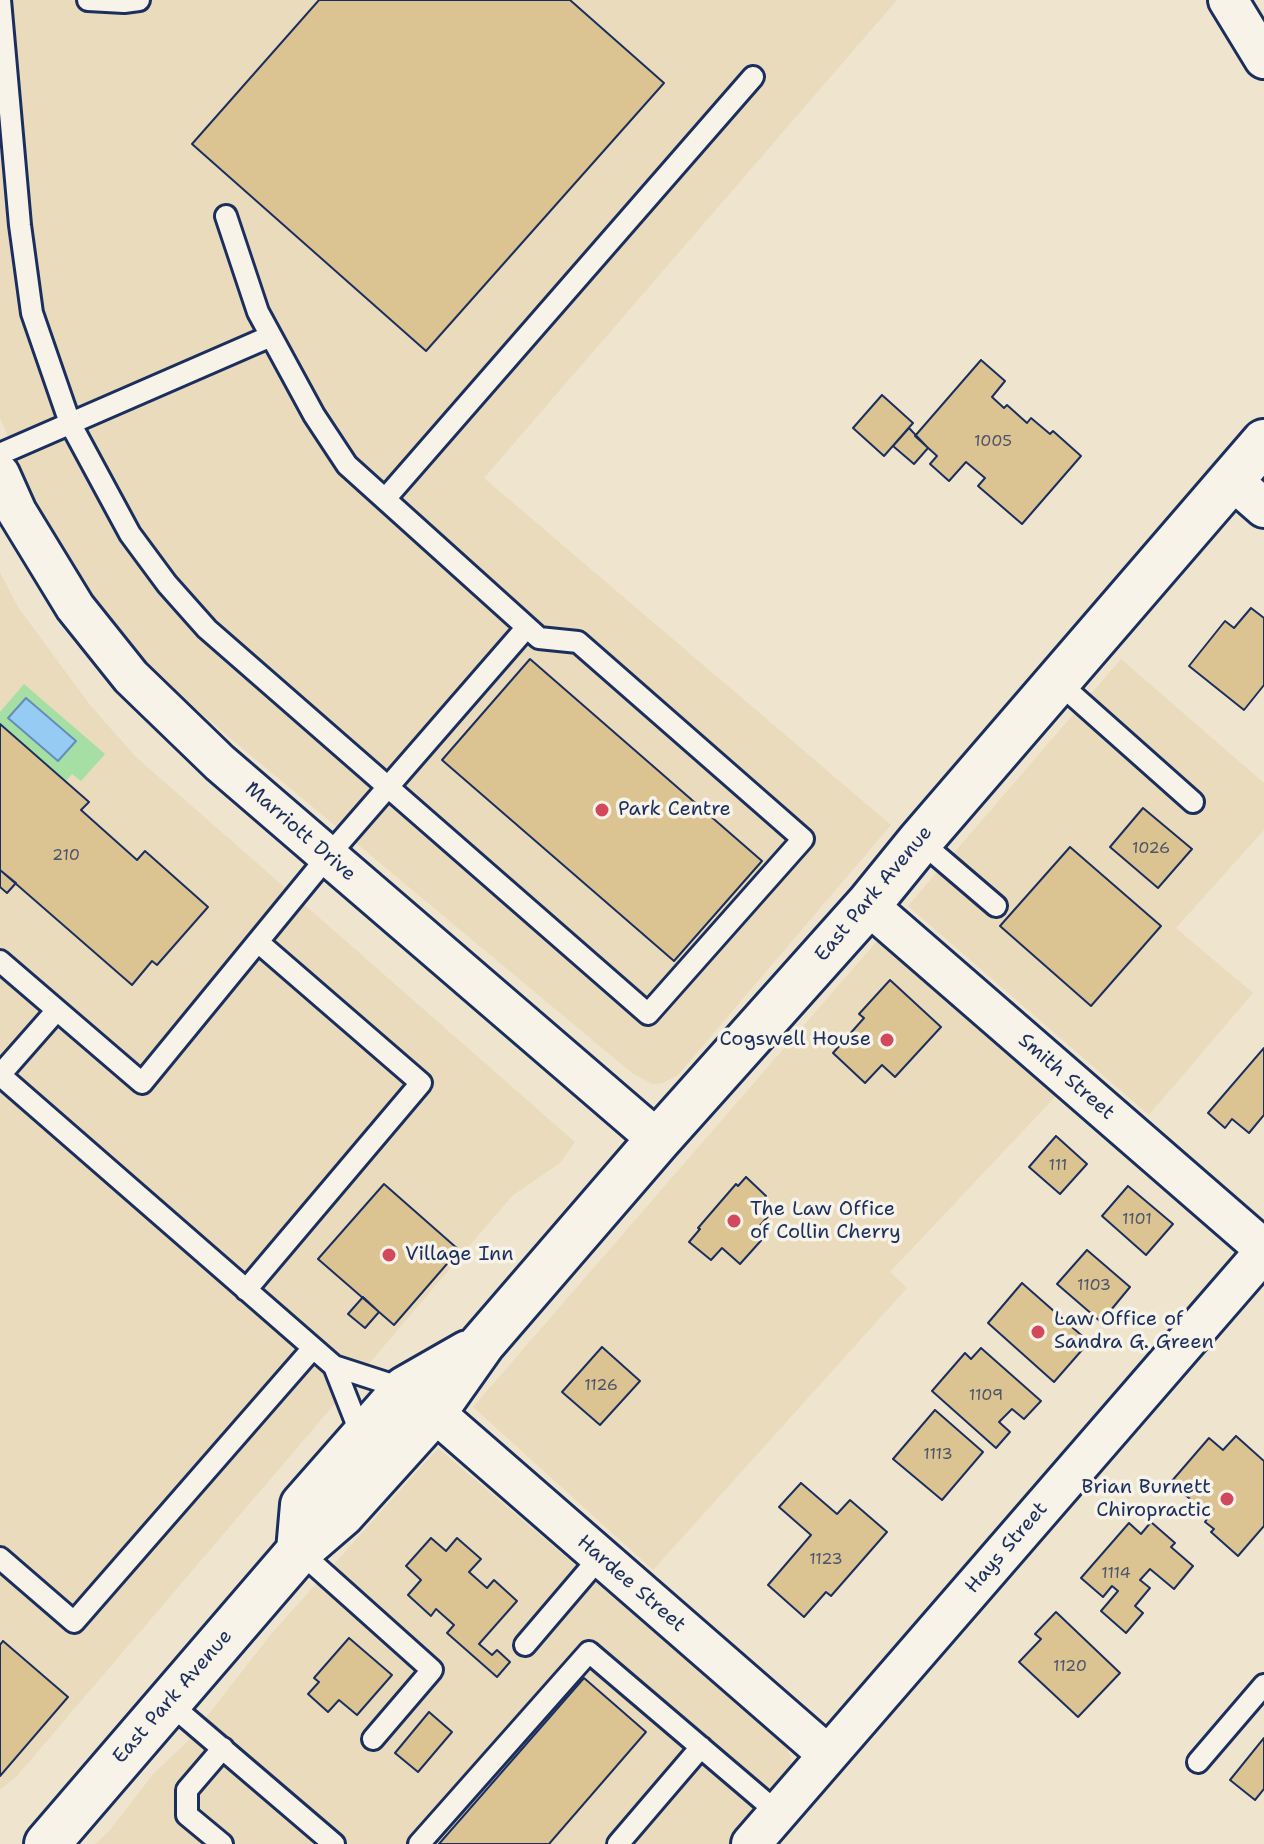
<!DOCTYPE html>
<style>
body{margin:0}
canvas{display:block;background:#efe5ce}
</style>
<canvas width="1264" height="1844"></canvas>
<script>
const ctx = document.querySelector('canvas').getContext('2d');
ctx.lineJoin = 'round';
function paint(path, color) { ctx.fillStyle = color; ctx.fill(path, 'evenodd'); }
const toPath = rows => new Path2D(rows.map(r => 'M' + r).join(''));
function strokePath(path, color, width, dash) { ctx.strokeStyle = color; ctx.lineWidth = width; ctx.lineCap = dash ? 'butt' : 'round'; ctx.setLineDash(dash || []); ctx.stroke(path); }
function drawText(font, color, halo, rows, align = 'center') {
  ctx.font = font + ' "Shantell Sans",sans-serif'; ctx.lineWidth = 7; ctx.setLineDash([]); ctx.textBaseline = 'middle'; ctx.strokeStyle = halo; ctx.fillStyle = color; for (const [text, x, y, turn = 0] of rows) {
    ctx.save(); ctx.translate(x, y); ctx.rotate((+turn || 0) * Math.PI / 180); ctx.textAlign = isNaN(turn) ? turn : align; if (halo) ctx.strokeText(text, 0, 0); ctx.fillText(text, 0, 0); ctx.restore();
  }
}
paint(toPath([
 [0,0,897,0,484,478,891,825,678,1075,663,1083,653,1084,633,1074,224,733,174,689,103,617,61,550,27,482,0,418],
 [0,572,18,607,90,705,136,757,575,1142,560,1163,512,1196,17,1776,0,1790],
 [1121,659,1264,783,1264,830,1176,928,1253,993,1149,1115,908,906],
 [877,941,1056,1096,890,1272,907,1288,653,1570,473,1407],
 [438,1448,786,1745,791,1758,791,1769,735,1844,95,1844,109,1831,154,1773,186,1743,272,1633]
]), '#e9dbbc');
paint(toPath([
 [24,684,105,754,81,781,72,774,66,781,0,724,0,712]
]), '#a6dfa4');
const water = toPath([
 [26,698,76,741,58,761,8,718,26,698]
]);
paint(water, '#96cbf4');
strokePath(water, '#658db8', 2);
const building = toPath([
 [319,0,570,0,664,83,426,351,192,144,319,0],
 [981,360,1005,381,992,397,1004,408,1007,405,1027,423,1031,418,1050,434,1053,431,1081,456,1022,524,978,486,985,478,966,462,949,481,930,464,937,456,915,436,981,360],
 [882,395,913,423,884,456,853,428,882,395],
 [909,428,928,448,914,464,893,446,909,428],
 [1251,608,1264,618,1264,685,1244,710,1189,666,1225,621,1234,628,1251,608],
 [530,659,762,861,674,961,442,760,530,659],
 [0,724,89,802,81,810,137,860,145,851,208,907,157,965,152,961,132,985,0,870,0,724],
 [1143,808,1192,849,1158,888,1110,847,1143,808],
 [1070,847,1161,926,1091,1006,1000,926,1070,847],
 [0,870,16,883,7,893,0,887,0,870],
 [890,980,941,1027,895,1077,882,1065,865,1083,833,1053,864,1018,859,1014,890,980],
 [1264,1048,1264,1115,1249,1133,1232,1119,1225,1128,1208,1113,1264,1048],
 [1056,1136,1087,1164,1060,1194,1029,1167,1056,1136],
 [746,1177,766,1196,759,1204,770,1214,758,1228,766,1235,740,1264,722,1248,711,1260,689,1242,700,1229,698,1228,736,1184,738,1186,746,1177],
 [384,1184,459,1250,394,1325,318,1259,384,1184],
 [1128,1186,1173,1224,1146,1255,1102,1216,1128,1186],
 [1087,1250,1130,1287,1101,1322,1057,1284,1087,1250],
 [1022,1283,1089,1342,1054,1382,988,1323,1022,1283],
 [363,1297,379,1312,365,1328,348,1314,363,1297],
 [602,1347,640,1381,600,1425,562,1392,602,1347],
 [981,1348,1041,1401,1024,1419,1012,1409,999,1422,1010,1432,996,1448,932,1391,965,1353,971,1359,981,1348],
 [935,1410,983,1452,942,1500,893,1459,935,1410],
 [1236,1436,1264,1461,1264,1526,1238,1556,1211,1532,1214,1529,1205,1522,1209,1516,1171,1482,1209,1438,1223,1450,1236,1436],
 [801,1483,837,1514,850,1500,887,1532,831,1596,826,1592,804,1617,768,1585,811,1535,779,1507,801,1483],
 [1151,1522,1175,1543,1171,1547,1193,1566,1174,1589,1150,1569,1140,1580,1150,1588,1135,1606,1143,1613,1126,1633,1101,1611,1118,1591,1112,1586,1103,1597,1081,1578,1129,1523,1141,1534,1151,1522],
 [431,1538,446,1551,457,1538,481,1559,469,1572,487,1588,494,1580,517,1601,479,1644,492,1655,497,1650,510,1662,497,1677,447,1633,454,1625,436,1609,431,1616,408,1595,421,1580,406,1566,431,1538],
 [1056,1612,1120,1673,1078,1717,1019,1662,1041,1639,1035,1634,1056,1612],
 [349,1638,392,1675,357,1715,339,1700,328,1712,308,1694,319,1682,314,1678,349,1638],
 [3,1641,68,1697,0,1776,0,1645,3,1641],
 [584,1678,646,1732,549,1844,439,1844,584,1678],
 [429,1712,452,1732,418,1772,395,1753,429,1712],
 [1264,1738,1264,1789,1255,1800,1230,1780,1264,1738]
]);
paint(building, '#dbc392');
strokePath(building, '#1b2f5e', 2);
const service = toPath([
 [0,0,20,225,32,313,70,423,130,534,167,584,207,629,648,1014,803,839,578,642,539,638,347,465,314,415,258,312,226,216],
 [88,0,124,2,139,0],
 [0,454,271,336],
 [385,499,753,77],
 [1058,682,1193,802],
 [920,841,996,906],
 [0,961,142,1083,328,856,527,627],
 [0,1075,334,1366,405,1389],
 [0,1075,57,1010],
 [246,1290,421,1083,258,942],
 [334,1366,362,1437],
 [299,1551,432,1670,373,1739],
 [0,1558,74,1622,313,1348],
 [525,1645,600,1557],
 [169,1703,334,1844],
 [1198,1762,1264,1685],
 [222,1844,187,1815,187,1790,223,1748],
 [419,1844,589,1652,778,1813],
 [618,1844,701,1747]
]);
const minor = toPath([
 [1228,0,1264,59],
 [0,474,17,512,75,607,131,677,220,763,658,1140],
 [1232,480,1264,508],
 [868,905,1264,1249],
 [434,1412,828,1755],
 [751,1844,1264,1252]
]);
const tertiary = toPath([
 [299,1551,303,1505,405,1389,468,1353],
 [47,1844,299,1551,342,1514,434,1412,482,1344,658,1140,868,905,920,841,1264,442]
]);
strokePath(service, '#1b2f5e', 26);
strokePath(minor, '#1b2f5e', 44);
strokePath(tertiary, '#1b2f5e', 50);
strokePath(service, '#f7f3e8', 20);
strokePath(minor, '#f7f3e8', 38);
strokePath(tertiary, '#f7f3e8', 44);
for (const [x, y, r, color] of [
 [602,810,8,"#d1495b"],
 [887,1040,8,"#d1495b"],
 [734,1221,8,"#d1495b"],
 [389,1255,8,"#d1495b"],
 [1038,1332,8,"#d1495b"],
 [1227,1499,8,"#d1495b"]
]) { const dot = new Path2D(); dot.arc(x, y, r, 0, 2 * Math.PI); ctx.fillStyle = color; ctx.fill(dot); strokePath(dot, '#f7f3e8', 3); }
drawText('16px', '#4b546b', null, [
 ["1005",993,442],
 ["1026",1151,849],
 ["210",66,856],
 ["111",1058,1166],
 ["1101",1137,1220],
 ["1103",1094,1286],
 ["1126",601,1386],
 ["1109",986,1396],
 ["1113",938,1455],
 ["1123",826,1560],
 ["1114",1116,1574],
 ["1120",1070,1667]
]);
drawText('20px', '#1b2f5e', '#f7f3e8', [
 ["Park Centre",618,810],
 ["Cogswell House",871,1040,"right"],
 ["The Law Office",750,1210],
 ["of Collin Cherry",750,1233],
 ["Village Inn",405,1255],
 ["Law Office of",1054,1320],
 ["Sandra G. Green",1054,1343],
 ["Brian Burnett",1211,1488,"right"],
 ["Chiropractic",1211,1511,"right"]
], 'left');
drawText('20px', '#1b2f5e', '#f7f3e8', [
 ["Marriott Drive",300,832,41],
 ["East Park Avenue",874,894,-50],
 ["Smith Street",1066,1077,41],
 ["Hays Street",1007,1548,-49],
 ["Hardee Street",631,1584,41],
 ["East Park Avenue",173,1697,-49]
]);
</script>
